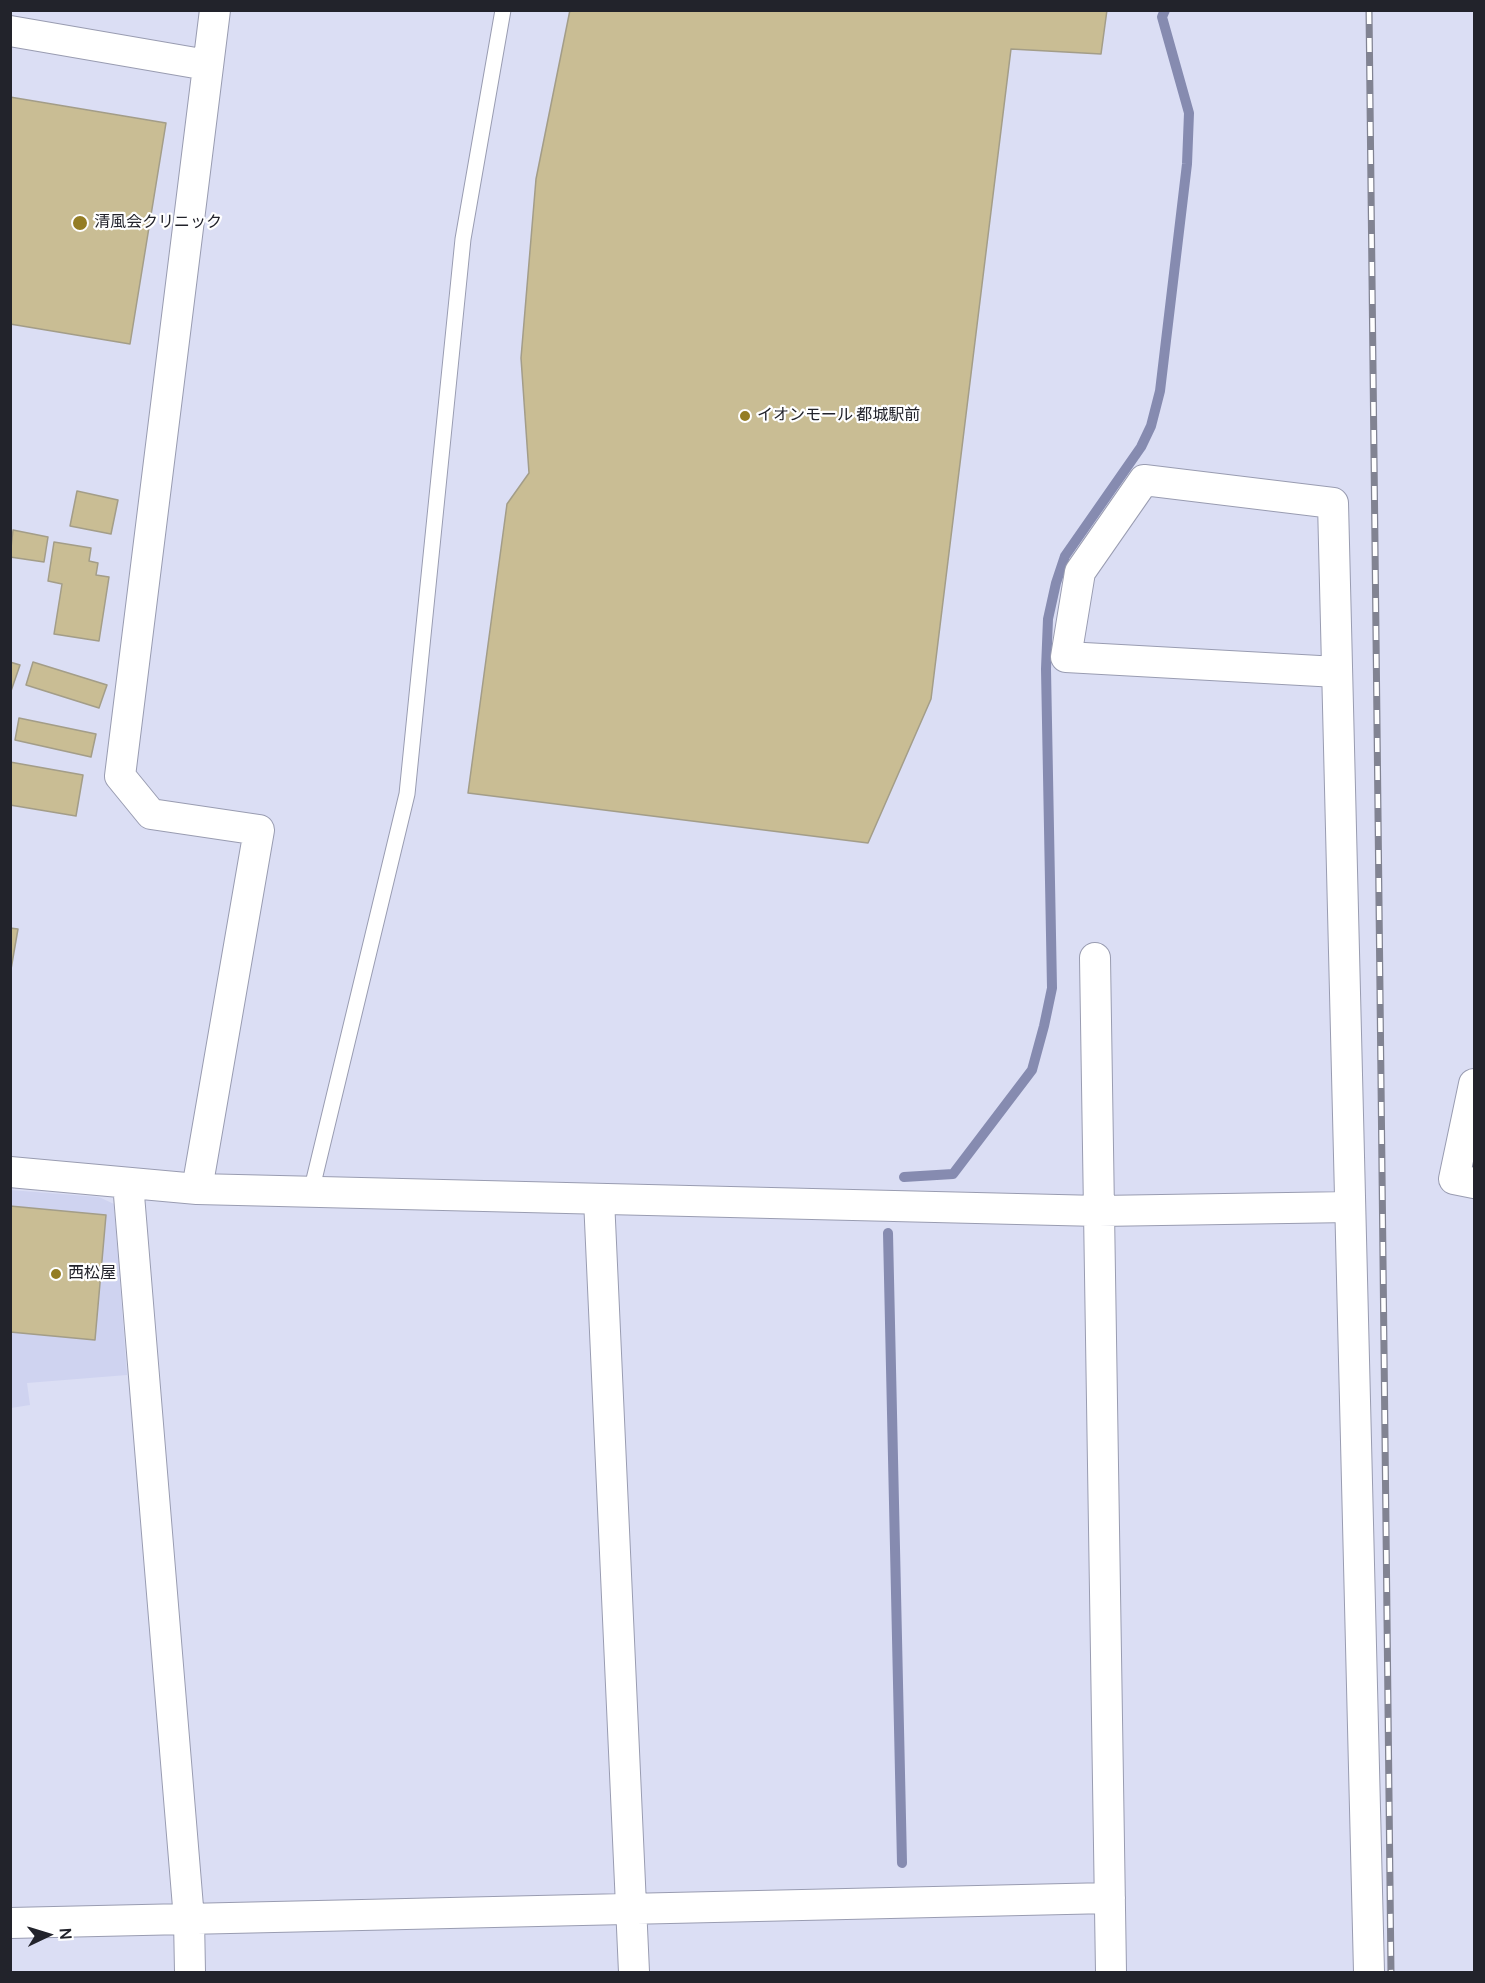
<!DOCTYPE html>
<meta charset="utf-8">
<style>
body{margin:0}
#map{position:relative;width:1485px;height:1983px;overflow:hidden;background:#dbdef4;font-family:Manrope,sans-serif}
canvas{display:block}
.frame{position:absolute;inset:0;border:12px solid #22232b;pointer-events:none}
.north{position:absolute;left:18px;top:1905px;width:60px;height:60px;-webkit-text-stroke:4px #fff;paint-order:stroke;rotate:86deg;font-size:16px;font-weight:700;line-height:24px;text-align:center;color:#22232b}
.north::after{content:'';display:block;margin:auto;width:21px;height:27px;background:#22232b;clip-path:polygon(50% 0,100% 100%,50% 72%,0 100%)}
</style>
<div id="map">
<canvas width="1485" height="1983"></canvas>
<div class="frame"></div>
<div class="north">N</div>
</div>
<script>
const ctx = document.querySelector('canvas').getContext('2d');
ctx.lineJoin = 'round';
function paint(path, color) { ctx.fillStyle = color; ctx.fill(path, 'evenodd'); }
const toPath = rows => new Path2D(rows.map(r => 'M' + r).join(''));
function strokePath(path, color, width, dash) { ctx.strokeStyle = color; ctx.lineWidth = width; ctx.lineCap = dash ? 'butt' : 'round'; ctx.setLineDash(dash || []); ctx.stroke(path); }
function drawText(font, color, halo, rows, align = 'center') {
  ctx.font = font + ' Manrope,"Noto Sans JP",sans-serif'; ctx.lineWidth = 4.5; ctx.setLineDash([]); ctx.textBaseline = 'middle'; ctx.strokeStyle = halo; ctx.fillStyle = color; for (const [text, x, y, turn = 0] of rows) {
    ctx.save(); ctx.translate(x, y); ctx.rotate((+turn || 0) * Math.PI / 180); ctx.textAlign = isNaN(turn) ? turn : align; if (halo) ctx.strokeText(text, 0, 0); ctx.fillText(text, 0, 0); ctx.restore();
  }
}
paint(toPath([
 [10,1190,99,1197,114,1204,127,1375,27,1383,30,1405,11,1408]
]), '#cfd3f0');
strokePath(toPath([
 [904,1177,953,1174,1032,1070,1044,1026,1052,988,1046,669,1048,619,1056,583,1065,556,1141,447,1151,426,1160,391,1187,164,1189,113,1162,17,1165,10],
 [888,1233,902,1863]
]), '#868bb0', 10);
const building = toPath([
 [570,10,1107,10,1101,54,1011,49,931,699,868,843,468,793,507,504,529,473,521,358,536,179,570,10],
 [10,97,166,123,130,344,10,324,10,97],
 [77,491,118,500,111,534,70,526,77,491],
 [13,530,48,537,44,562,10,557,13,530],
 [54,542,91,548,89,561,98,563,96,575,109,577,99,641,54,634,62,584,48,581,54,542],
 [10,662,20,665,10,694,10,662],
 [33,662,107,685,99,708,26,685,33,662],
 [19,718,96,734,91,757,15,740,19,718],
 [10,762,83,775,76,816,10,805,10,762],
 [10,928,18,929,10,975,10,928],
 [10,1206,106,1215,95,1340,10,1332,10,1206]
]);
paint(building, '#c9bd94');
strokePath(building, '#a39d88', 1.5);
const service = toPath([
 [311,1192,407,794,463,239,503,10]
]);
const minor = toPath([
 [10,31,207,65],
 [1337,672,1066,657,1080,572,1144,480,1333,503,1369,1972],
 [1095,958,1111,1972],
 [1474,1084,1454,1179,1474,1183],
 [10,1172,197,1189,1099,1211,1350,1207],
 [128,1183,189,1919,190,1972],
 [197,1189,259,830,151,814,120,776,215,10],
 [599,1199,634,1972],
 [10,1923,1110,1898]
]);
strokePath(service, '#999cb1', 17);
strokePath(minor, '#999cb1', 32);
strokePath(service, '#fff', 15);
strokePath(minor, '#fff', 30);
const rail = toPath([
 [1369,10,1391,1972]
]);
strokePath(rail, '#818392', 7);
strokePath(rail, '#fff', 4.5, [14]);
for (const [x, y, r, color] of [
 [80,223,8,"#947d24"],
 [745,416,6,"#947d24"],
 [56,1274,6,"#947d24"]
]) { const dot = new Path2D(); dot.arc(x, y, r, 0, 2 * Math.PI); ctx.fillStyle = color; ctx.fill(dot); strokePath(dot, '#fff', 2); }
drawText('16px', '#22232b', '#fff', [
 ["清風会クリニック",94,223],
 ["イオンモール 都城駅前",757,416],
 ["西松屋",68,1274]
], 'left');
</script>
